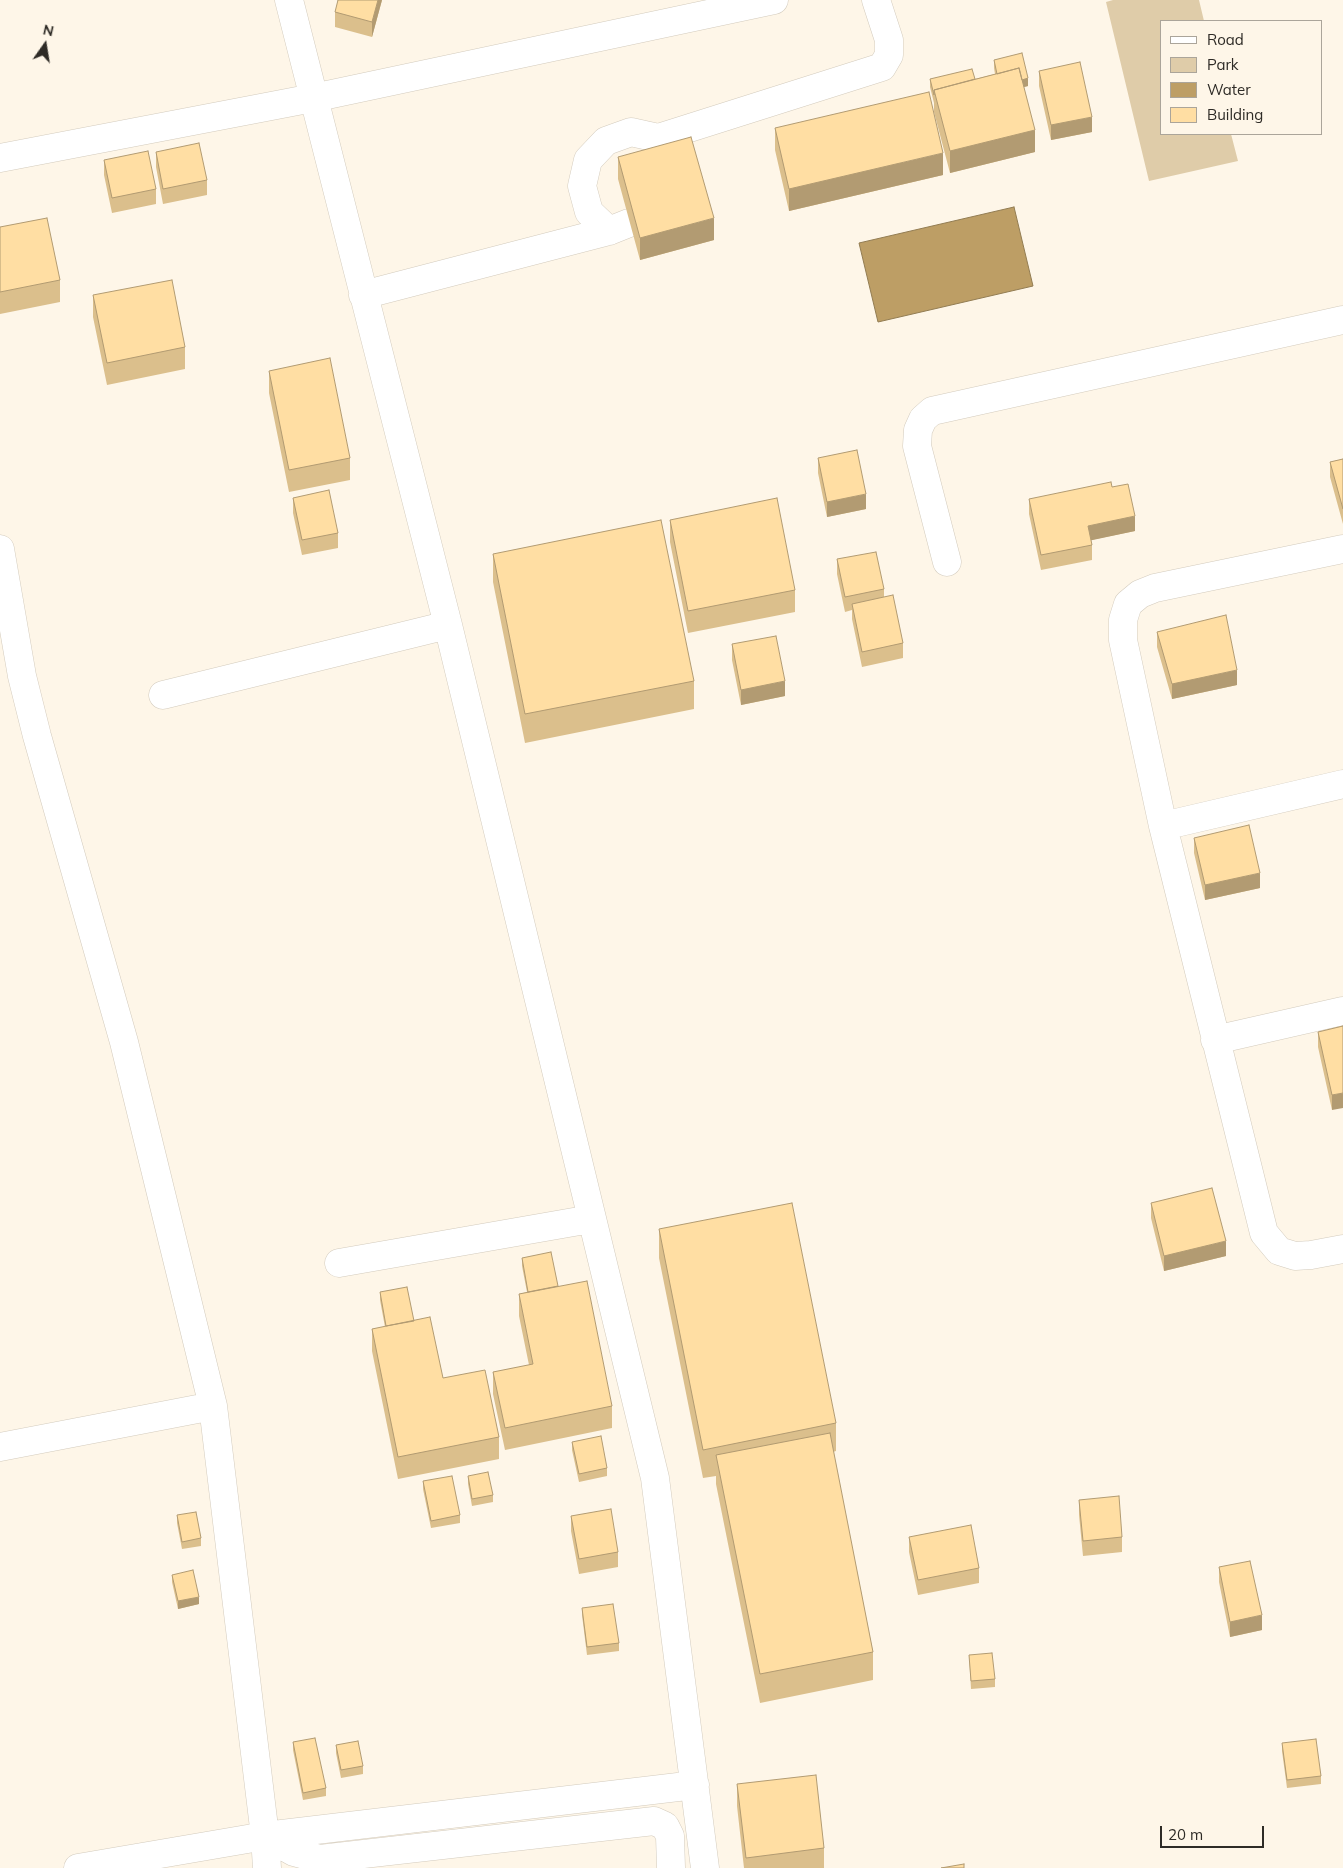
<!DOCTYPE html>
<style>
body{margin:0}
#map{position:relative;width:1343px;height:1868px;overflow:hidden;background:#fef6e8;font-family:Mulish,sans-serif}
canvas{display:block}
.legend{position:absolute;left:1160px;top:20px;width:162px;height:115px;box-sizing:border-box;background:#fef6e8;border:1px solid #aba59a;margin:0;padding:6px 9px;list-style:none;font-size:15px;color:#2e2b26}
.legend li{display:flex;align-items:center;gap:10px;height:25px}
.legend b{width:25px;border:1px solid #aba59a}
.north{position:absolute;left:20px;top:20px;width:50px;height:50px;-webkit-text-stroke:4px #fef6e8;paint-order:stroke;rotate:13deg;font-size:14px;font-weight:700;line-height:20px;text-align:center;color:#2e2b26}
.north::after{content:'';display:block;margin:auto;width:18px;height:22px;background:#2e2b26;clip-path:polygon(50% 0,100% 100%,50% 72%,0 100%)}
.scale{position:absolute;left:1160px;top:1826px;width:104px;height:22px;box-sizing:border-box;border:2px solid #2e2b26;border-top:0;padding-left:6px;font-size:15px;line-height:18px;white-space:nowrap;color:#2e2b26;-webkit-text-stroke:4px #fef6e8;paint-order:stroke}
</style>
<div id="map">
<canvas width="1343" height="1868"></canvas>
<ul class="legend">
<li><b style="height:6px;background:#fff"></b>Road</li>
<li><b style="height:14px;background:#dfcca9"></b>Park</li>
<li><b style="height:14px;background:#bd9e65"></b>Water</li>
<li><b style="height:14px;background:#ffdea3"></b>Building</li>
</ul>
<div class="north">N</div>
<div class="scale">20 m</div>
</div>
<script>
const ctx = document.querySelector('canvas').getContext('2d');
ctx.lineJoin = 'round';
function paint(path, color) { ctx.fillStyle = color; ctx.fill(path, 'evenodd'); }
const toPath = rows => new Path2D(rows.map(r => 'M' + r).join(''));
function strokePath(path, color, width, dash) { ctx.strokeStyle = color; ctx.lineWidth = width; ctx.lineCap = dash ? 'butt' : 'round'; ctx.setLineDash(dash || []); ctx.stroke(path); }
paint(toPath([
 [1113,0,1199,0,1204,21,1162,21,1162,134,1231,134,1238,161,1149,181,1106,2]
]), '#dfcca9');
const water = toPath([
 [1014,207,1033,286,878,322,859,243,1014,207]
]);
paint(water, '#bd9e65');
strokePath(water, '#927c52', 1);
const minor = toPath([
 [289,0,448,625,655,1478,705,1868],
 [0,158,313,98,774,0],
 [609,231,589,212,582,186,588,160,606,141,631,132,658,138,882,67,889,55,889,40,876,0],
 [363,295,609,231,629,223],
 [0,549,22,676,37,736,124,1042,213,1406,265,1836,267,1868],
 [1343,549,1155,588,1140,594,1128,604,1123,620,1123,640,1163,826,1264,1233,1279,1251,1295,1256,1311,1255,1343,1249],
 [947,562,917,446,918,430,923,419,932,411,1343,320],
 [163,695,448,625],
 [1163,826,1343,784],
 [1215,1040,1343,1011],
 [339,1263,591,1219],
 [0,1447,213,1406],
 [265,1836,294,1852,320,1859,654,1821,665,1826,670,1836,671,1868],
 [78,1868,265,1836,695,1785]
]);
strokePath(minor, '#d3cbbd', 29);
strokePath(minor, '#fff', 28);
paint(toPath([
 [382,0,372,37,335,27,335,12],
 [994,60,1028,86,1024,87,1035,152,950,173,934,112,934,103,930,87,930,79,975,79,995,74,994,68],
 [1039,71,1092,132,1051,140,1039,86],
 [775,128,943,175,789,211,775,150],
 [156,152,207,180,207,195,163,204,156,167],
 [618,157,714,240,640,260,618,179],
 [104,160,156,189,156,204,112,213,104,175],
 [0,227,60,280,60,302,0,314],
 [93,295,185,347,185,369,107,385,93,317],
 [269,371,350,458,350,480,289,492,269,393],
 [818,458,866,509,827,517,818,473],
 [1343,459,1343,524,1330,477,1330,462],
 [1112,487,1135,531,1091,540,1092,545,1092,560,1041,570,1029,514,1029,499],
 [293,498,338,533,338,548,302,555,293,513],
 [670,520,795,590,795,612,688,633,670,542],
 [493,554,694,681,694,709,525,743,493,582],
 [837,559,884,589,884,597,903,643,903,658,862,667,852,619,852,610,845,612,837,574],
 [1157,632,1237,685,1172,699,1157,647],
 [732,644,785,696,741,705,732,660],
 [1194,838,1260,888,1205,900,1194,853],
 [1343,1026,1332,1110,1318,1047,1318,1032],
 [1151,1203,1226,1256,1164,1271,1151,1218],
 [659,1229,836,1423,836,1451,833,1452,873,1652,873,1680,760,1703,716,1484,716,1476,703,1478,659,1258],
 [522,1258,558,1286,612,1406,612,1428,505,1450,493,1394,493,1372,529,1365,519,1316,519,1294,527,1292,522,1266],
 [380,1292,414,1321,443,1378,499,1437,499,1459,398,1479,372,1351,372,1329,385,1327,380,1300],
 [572,1442,607,1468,607,1476,579,1482,572,1450],
 [468,1476,493,1495,493,1502,472,1506,468,1484],
 [423,1481,460,1515,460,1523,431,1528,423,1489],
 [1079,1500,1122,1537,1122,1552,1083,1556,1079,1515],
 [177,1515,201,1538,201,1546,182,1549,177,1523],
 [571,1516,618,1552,618,1567,579,1574,571,1531],
 [909,1537,979,1568,979,1583,918,1595,909,1552],
 [1219,1567,1262,1630,1230,1637,1219,1582],
 [172,1575,199,1604,178,1609,172,1582],
 [582,1608,619,1643,619,1651,587,1655,582,1615],
 [969,1655,995,1679,995,1687,971,1689],
 [293,1742,326,1788,326,1796,303,1800,293,1750],
 [1282,1743,1321,1776,1321,1784,1287,1788,1282,1751],
 [336,1745,363,1766,363,1774,341,1778,336,1753],
 [737,1784,824,1848,824,1868,744,1868,737,1806]
]), '#dbbf8c');
paint(toPath([
 [378,0,382,0,372,37,372,22],
 [1028,78,1028,86,1000,93,1000,85],
 [1092,117,1092,132,1051,140,1051,125],
 [1035,130,1035,152,950,173,950,151],
 [943,153,943,175,789,211,789,189],
 [714,218,714,240,640,260,640,238],
 [866,494,866,509,827,517,827,502],
 [1135,516,1135,531,1088,541,1088,526],
 [1237,670,1237,685,1172,699,1172,684],
 [785,681,785,696,741,705,741,690],
 [1260,873,1260,888,1205,900,1205,885],
 [1343,1093,1343,1108,1332,1110,1332,1095],
 [1226,1241,1226,1256,1164,1271,1164,1256],
 [199,1597,199,1604,178,1609,178,1601],
 [1262,1615,1262,1630,1230,1637,1230,1622]
]), '#b29b72');
const building = toPath([
 [338,0,378,0,372,22,335,12,338,0],
 [1022,53,1028,78,1022,80,1019,68,997,74,994,60,1022,53],
 [1080,62,1092,117,1051,125,1039,71,1080,62],
 [1019,68,1035,130,950,151,934,90,1019,68],
 [972,69,975,79,934,90,934,95,930,79,972,69],
 [929,92,943,153,789,189,775,128,929,92],
 [691,137,714,218,640,238,618,157,691,137],
 [199,143,207,180,163,189,156,152,199,143],
 [148,151,156,189,112,198,104,160,148,151],
 [47,218,60,280,0,292,0,227,47,218],
 [172,280,185,347,107,363,93,295,172,280],
 [330,358,350,458,289,470,269,371,330,358],
 [857,450,866,494,827,502,818,458,857,450],
 [1343,459,1343,509,1330,462,1343,459],
 [1111,482,1112,487,1128,484,1135,516,1088,526,1092,545,1041,555,1029,499,1111,482],
 [329,490,338,533,302,540,293,498,329,490],
 [777,498,795,590,688,611,670,520,777,498],
 [661,520,694,681,525,714,493,554,661,520],
 [876,552,884,589,845,597,837,559,876,552],
 [893,595,903,643,862,652,852,604,893,595],
 [1226,615,1237,670,1172,684,1157,632,1226,615],
 [776,636,785,681,741,690,732,644,776,636],
 [1249,825,1260,873,1205,885,1194,838,1249,825],
 [1343,1026,1343,1093,1332,1095,1318,1032,1343,1026],
 [1212,1188,1226,1241,1164,1256,1151,1203,1212,1188],
 [792,1203,836,1423,703,1450,659,1229,792,1203],
 [551,1252,558,1286,528,1292,522,1258,551,1252],
 [587,1281,612,1406,505,1428,493,1372,533,1364,519,1294,587,1281],
 [407,1287,414,1321,386,1326,380,1292,407,1287],
 [430,1317,443,1378,485,1370,499,1437,398,1457,372,1329,430,1317],
 [830,1433,873,1652,760,1674,716,1455,830,1433],
 [601,1436,607,1468,579,1474,572,1442,601,1436],
 [488,1472,493,1495,472,1499,468,1476,488,1472],
 [452,1476,460,1515,431,1521,423,1481,452,1476],
 [1119,1496,1122,1537,1083,1541,1079,1500,1119,1496],
 [611,1509,618,1552,579,1559,571,1516,611,1509],
 [196,1512,201,1538,182,1542,177,1515,196,1512],
 [971,1525,979,1568,918,1580,909,1537,971,1525],
 [1250,1561,1262,1615,1230,1622,1219,1567,1250,1561],
 [193,1570,199,1597,178,1601,172,1575,193,1570],
 [613,1604,619,1643,587,1647,582,1608,613,1604],
 [992,1653,995,1679,971,1681,969,1655,992,1653],
 [315,1738,326,1788,303,1793,293,1742,315,1738],
 [1316,1739,1321,1776,1287,1780,1282,1743,1316,1739],
 [358,1741,363,1766,341,1770,336,1745,358,1741],
 [816,1775,824,1848,746,1858,737,1784,816,1775],
 [964,1864,964,1868,941,1868,964,1864]
]);
paint(building, '#ffdea3');
strokePath(building, '#b29b72', 1);
</script>
